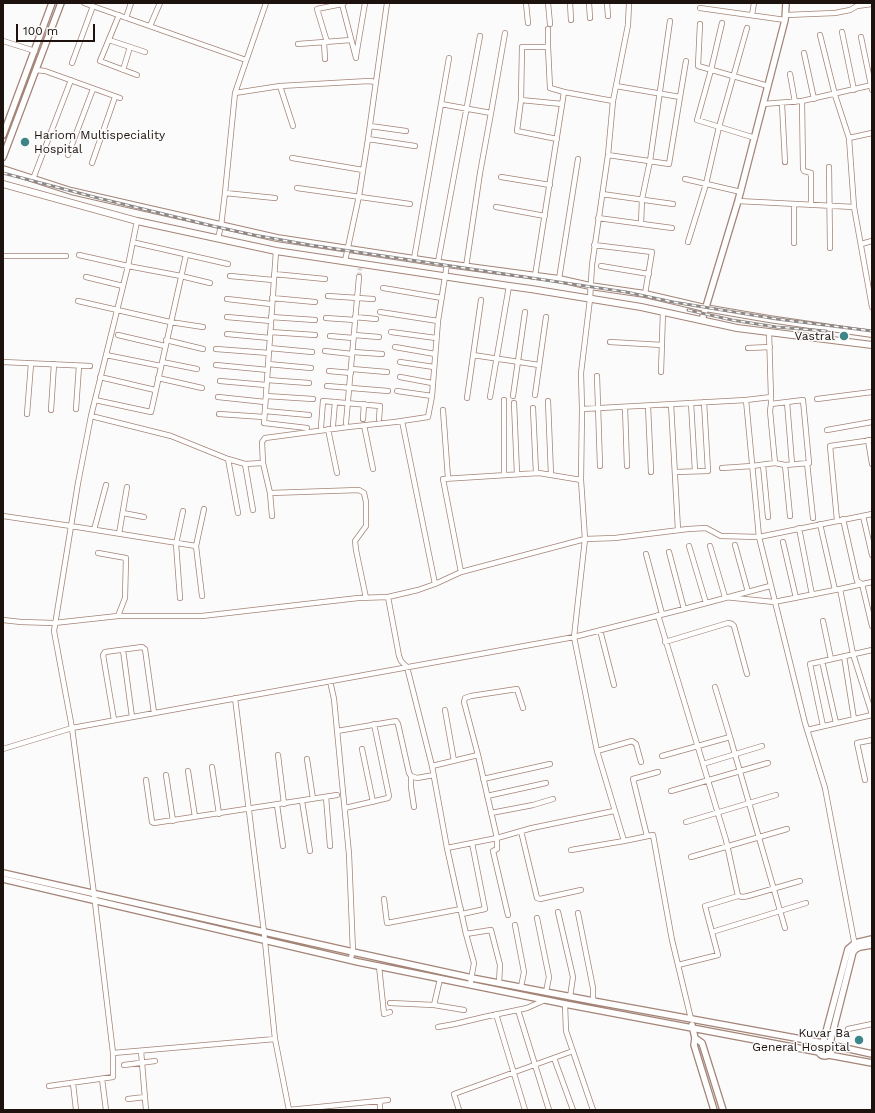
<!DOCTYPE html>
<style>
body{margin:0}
#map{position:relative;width:875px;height:1113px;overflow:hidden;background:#fbfbfb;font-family:"Work Sans",sans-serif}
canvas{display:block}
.frame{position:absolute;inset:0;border:4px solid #1d120d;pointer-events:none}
.scale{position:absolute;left:16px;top:24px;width:79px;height:18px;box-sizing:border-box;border:2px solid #1d120d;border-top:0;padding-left:5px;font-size:12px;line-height:14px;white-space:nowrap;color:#1d120d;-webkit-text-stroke:3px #fbfbfb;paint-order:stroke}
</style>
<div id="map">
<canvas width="875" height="1113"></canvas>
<div class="frame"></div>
<div class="scale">100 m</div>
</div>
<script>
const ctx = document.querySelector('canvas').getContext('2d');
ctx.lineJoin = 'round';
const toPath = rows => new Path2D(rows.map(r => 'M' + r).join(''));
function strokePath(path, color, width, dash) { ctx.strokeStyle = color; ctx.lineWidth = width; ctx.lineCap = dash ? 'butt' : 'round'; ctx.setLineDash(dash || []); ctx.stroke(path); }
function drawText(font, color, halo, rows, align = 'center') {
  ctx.font = font + ' "Work Sans",sans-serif'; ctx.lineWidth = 3; ctx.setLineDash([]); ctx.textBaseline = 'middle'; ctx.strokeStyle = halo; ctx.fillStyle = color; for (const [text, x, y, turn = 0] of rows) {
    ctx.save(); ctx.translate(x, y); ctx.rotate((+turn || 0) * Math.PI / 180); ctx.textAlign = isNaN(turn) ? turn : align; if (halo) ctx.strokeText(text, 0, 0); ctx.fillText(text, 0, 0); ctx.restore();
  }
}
strokePath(toPath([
 [359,277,360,268]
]), '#dad8d7', 4.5, [4.5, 2]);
const minor = toPath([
 [84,3,246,60],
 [344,3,342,4,356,58],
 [526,3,528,23],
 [548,3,550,24],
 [570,3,571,20],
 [589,3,590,18],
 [607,3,608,16],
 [700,8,785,20],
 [119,15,100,61,137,75],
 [752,15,754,3],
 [786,15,835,13,850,10,857,6,872,4],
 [126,18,131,3],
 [722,23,711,70,697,120,755,138],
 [700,24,698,66,768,86],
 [150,26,160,3],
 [842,32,854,90],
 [820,35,835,95,849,138,854,207,872,307],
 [861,37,872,90],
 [109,40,145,52],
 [3,41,35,51],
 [324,42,325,59],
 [327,42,317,9,342,4],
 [298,44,351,40],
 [548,47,550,88,564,92],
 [804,53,814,99],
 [356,56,365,3],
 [72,63,93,6],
 [36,70,45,71,120,98],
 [123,70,130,47],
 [790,74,795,102],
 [280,86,293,126],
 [235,93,280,86,369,81,376,82],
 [680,97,686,61],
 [521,100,522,47,548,47,548,29],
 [802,101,803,169,804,171,811,173,811,205],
 [441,104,491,113,480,173,466,267],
 [763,104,802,101,872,85],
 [782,104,785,162],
 [491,113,505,33],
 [370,126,406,131],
 [849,138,872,133],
 [368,139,415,146],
 [557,139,517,131,521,100,562,104],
 [68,155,93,89],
 [608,155,669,164,680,97,616,86],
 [292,158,363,170],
 [92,163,115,97],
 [829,167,830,248],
 [501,177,550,185],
 [33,179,71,80],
 [685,179,741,192],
 [297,188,410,204],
 [225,193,275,198],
 [602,194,673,204],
 [738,201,854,207],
 [496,207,545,216],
 [598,218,672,228],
 [137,221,128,266,91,416,78,483,54,631,72,728,94,894,113,1053,275,1039],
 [641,224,642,199,650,161,670,21],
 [218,238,221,226,225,193,235,93,266,3],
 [688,242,706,184,719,127,747,28],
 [136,243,228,264],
 [794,243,794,204],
 [861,244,872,241],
 [594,245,652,252,645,294],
 [276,251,264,423,307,428],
 [79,255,128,266,181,276,210,283],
 [3,256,66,256],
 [414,259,449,58],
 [345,261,359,196,368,139,387,3],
 [438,262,480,36],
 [601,266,649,274],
 [274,274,325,279],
 [230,276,273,280],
 [535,276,564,92,613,101],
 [86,277,123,286],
 [559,279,578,159],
 [383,288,442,298],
 [328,296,373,299],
 [272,298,315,302],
 [227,299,271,304],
 [78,301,170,322,203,327],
 [380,312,438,321],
 [227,317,271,321],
 [271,317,315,320],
 [355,317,376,319],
 [326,318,355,320],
 [270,332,315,335],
 [391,332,436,338],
 [769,332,771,397,746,400,759,537,805,723,825,788,855,946],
 [227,334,270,338],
 [118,335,165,346],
 [354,335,379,337],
 [330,336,353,338],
 [166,340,203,349],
 [610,342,662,345],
 [395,347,435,354],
 [269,348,312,352],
 [748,348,770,347],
 [216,349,269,353],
 [325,351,352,354],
 [353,352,382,354],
 [106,355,161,366],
 [473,355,539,365],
 [3,362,90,366],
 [162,362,197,369],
 [400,362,434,367],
 [268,364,311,368],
 [216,365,268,370],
 [352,369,387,372],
 [329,371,351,373],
 [661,372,663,311],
 [597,376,600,466],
 [100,377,155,390],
 [400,377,432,383],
 [158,378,202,388],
 [267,380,309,383],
 [220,381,266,385],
 [327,386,388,391],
 [397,391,432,396],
 [535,395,546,317],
 [266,396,313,399],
 [513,396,525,312],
 [218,397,265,402],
 [490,397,509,286],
 [467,398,481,300],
 [817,399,872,392],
 [95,400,151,412,186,255],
 [504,400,504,474],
 [548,401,551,475],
 [787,402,792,464],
 [514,403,517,474],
 [691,403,695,471],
 [671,404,678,530],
 [771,404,770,411,775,463],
 [648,406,651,472],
 [625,407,627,466],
 [533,408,536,473],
 [76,409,79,366],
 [582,409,746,400],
 [51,410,54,364],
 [443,410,448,478],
 [265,411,309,415],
 [27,414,31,364],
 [219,414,264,417],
 [91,416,171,436,228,459,245,464,263,463],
 [363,419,364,404],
 [346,423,359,277],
 [333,425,335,402],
 [364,425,373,469],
 [321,427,323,401,380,406,379,419],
 [328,429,337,473],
 [827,430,872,422],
 [868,440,872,464],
 [228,459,238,513],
 [807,463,813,518],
 [245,464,253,510],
 [763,465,768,517],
 [785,465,790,516],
 [722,468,752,466,775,463,785,465,809,463,803,400,771,404,771,397],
 [675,472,708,471,704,402],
 [581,480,539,473,443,479,461,572,585,539,615,538,688,529,706,528,721,536,759,537,872,514],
 [270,493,272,516],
 [123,513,144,517],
 [3,516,71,526,196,546],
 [863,516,872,555],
 [843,519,857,581,862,584,872,626],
 [837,520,830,446,872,440],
 [820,524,835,590],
 [799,528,812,595],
 [94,530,106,485],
 [119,534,127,487],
 [783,542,796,598],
 [735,545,748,592],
 [689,546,706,603],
 [710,546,725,597,774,602,840,589],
 [669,552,684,609],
 [98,553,126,558,125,598,118,616,202,616,358,598,388,597,418,590,435,584,402,421],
 [646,554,662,614],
 [872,582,840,589,853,654,872,714],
 [435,584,461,572],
 [202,596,196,546,204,509],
 [388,597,399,656,401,661,407,667,432,766,447,848,466,934,474,963,470,985],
 [180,598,176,544,183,511],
 [366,598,356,550,355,541,366,526,366,502,364,493,359,490,270,493,263,463,262,442,265,438,348,427,395,422,428,417,432,396,438,321,447,264],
 [658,615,726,840,738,896,705,906,718,955,678,965],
 [3,620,21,622,54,623,118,616],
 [823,621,831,659],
 [600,630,614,685],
 [665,642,728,623,732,624,734,626,747,674],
 [123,650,132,717],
 [844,656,854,719],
 [822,661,836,723],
 [330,681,334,699,349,854,353,952,350,960],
 [235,698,264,932,275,1039,289,1110,388,1100],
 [445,710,454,761],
 [114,720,103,655,105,652,142,647,145,649,154,713],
 [823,726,810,664,872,650],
 [807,730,872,715],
 [337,731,396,721,398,724,409,773,411,776,417,778,434,775],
 [730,737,785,928],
 [3,749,72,728,574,637,684,609,770,586],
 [362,749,373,802],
 [597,751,632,741,636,744,641,762],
 [278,755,284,804],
 [478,755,464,702,465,698,471,696,517,689,523,708],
 [662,756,730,737,715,687],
 [307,759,313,799],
 [703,764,762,746],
 [432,766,478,755,497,838,497,849,493,851,508,915],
 [212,767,219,814],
 [188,771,195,817],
 [166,775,173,821],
 [411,776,411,787,414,807],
 [483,779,550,764],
 [146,780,152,822,154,823,337,795],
 [865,780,857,743,872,740],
 [671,791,768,763],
 [487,796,546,783],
 [326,797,330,846],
 [302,801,310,851],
 [277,805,283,846],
 [345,808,388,798,389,796,374,724],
 [491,813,533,805,553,799],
 [686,822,776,795],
 [521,831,537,898,540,899,581,890],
 [647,836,633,779,658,772],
 [624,841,653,835,672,940,691,1019],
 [447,848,497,838,532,828,614,811],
 [571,850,624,841,597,751,574,637,585,539,581,480,582,409,581,373,590,299,592,265,608,155,613,101,628,25,629,3],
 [691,857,787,829],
 [738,896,743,897,748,896,800,881],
 [384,899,387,923,461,909],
 [558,912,573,977,570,997],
 [578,913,593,988,593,1001],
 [462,914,485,909,472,843],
 [537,918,549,977,546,992],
 [515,925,524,972,521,987],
 [712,932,806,903],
 [466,934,491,930,500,965,499,983],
 [379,966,384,1014,390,1012],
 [390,1003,434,1005,440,979],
 [565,1004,566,1031,593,1110],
 [434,1005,464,1010],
 [518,1010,549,1110],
 [496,1014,525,1110],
 [438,1027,455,1024,484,1017,527,1008,545,1000],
 [848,1029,872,1024],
 [141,1051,146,1110],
 [554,1058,573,1110],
 [124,1065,155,1061],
 [102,1079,106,1110],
 [73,1083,76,1110],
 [49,1086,113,1077,113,1053],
 [128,1099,145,1097],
 [380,1101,380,1110],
 [459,1110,454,1094,573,1051]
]);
const tertiary = toPath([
 [3,135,52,3],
 [3,157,61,3],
 [702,320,738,201,785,20,786,3],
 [3,873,353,952,472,978,593,1001,823,1043,848,949,855,943,872,939],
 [3,879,358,962,565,1004,819,1052],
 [692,1025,695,1038,694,1045,714,1110],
 [695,1038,702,1043,723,1110],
 '818 1049a7 7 0 1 1 14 0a7 7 0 1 1-14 0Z',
 [830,1043,853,952,856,949,860,947,872,945],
 [831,1045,872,1054],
 [829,1055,872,1063]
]);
const secondary = toPath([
 [3,169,71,191,277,238,447,264,559,279,590,286,645,294,705,308,769,319,872,334],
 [3,184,137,221,276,251,509,286,531,289,641,307,737,328,872,345]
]);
strokePath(minor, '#a48477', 6);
strokePath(tertiary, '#a48477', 8);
strokePath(secondary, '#a48477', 8);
strokePath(minor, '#fff', 4.5);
strokePath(tertiary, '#fff', 5.5);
strokePath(secondary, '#fff', 6);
const rail = toPath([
 [3,173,98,198,213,226,254,235,310,245,626,292,673,302,777,319,872,331],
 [688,310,732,320,776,327,826,331]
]);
strokePath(rail, '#8e8886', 3);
strokePath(rail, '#fbfbfb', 1.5, [4.5]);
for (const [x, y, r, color] of [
 [25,142,5,"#3d8589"],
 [844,336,5,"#3d8589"],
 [859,1040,5,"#3d8589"]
]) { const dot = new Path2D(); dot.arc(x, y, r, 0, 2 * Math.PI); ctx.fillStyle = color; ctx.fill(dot); strokePath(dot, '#fbfbfb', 1.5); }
drawText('12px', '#1d120d', '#fbfbfb', [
 ["Hariom Multispeciality",34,135,"left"],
 ["Hospital",34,149,"left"],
 ["Vastral",835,336],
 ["Kuvar Ba",850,1033],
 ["General Hospital",850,1047]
], 'right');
</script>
